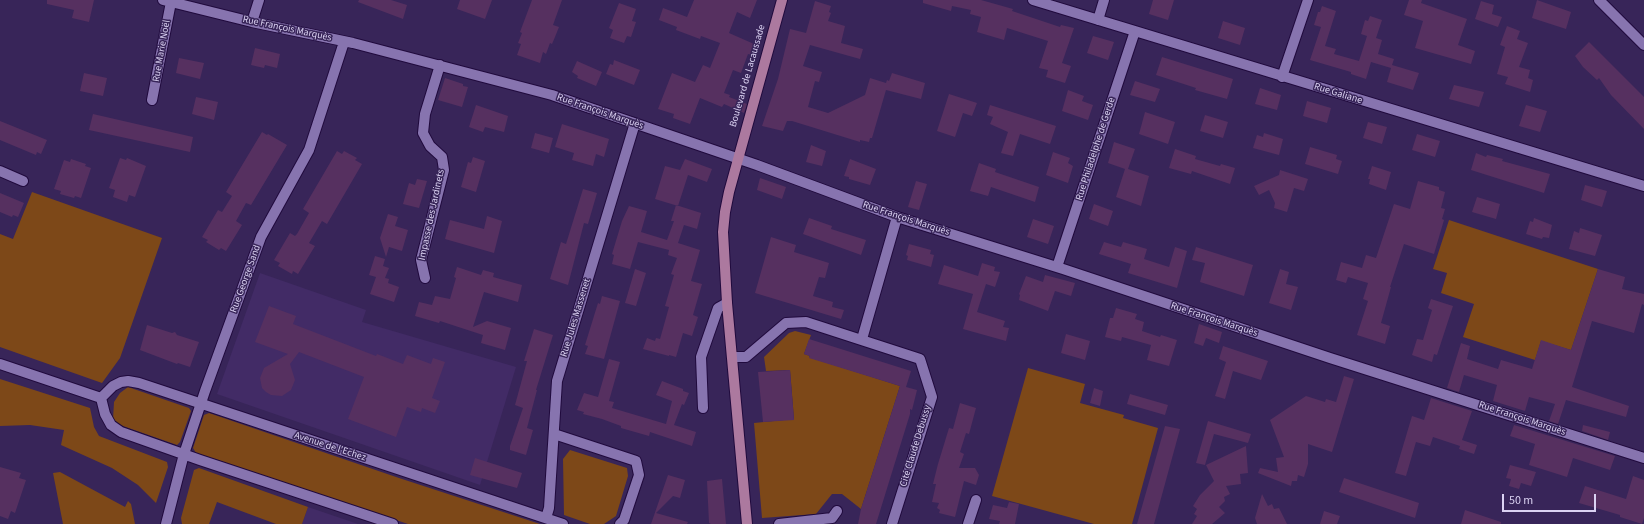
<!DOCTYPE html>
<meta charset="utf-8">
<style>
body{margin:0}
#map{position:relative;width:1644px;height:524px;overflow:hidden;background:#382559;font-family:"Source Sans 3",sans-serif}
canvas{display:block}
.scale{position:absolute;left:1502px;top:494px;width:94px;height:18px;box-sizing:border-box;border:2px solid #dbd2f2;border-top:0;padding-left:5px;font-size:12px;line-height:14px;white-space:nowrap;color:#dbd2f2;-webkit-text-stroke:3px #382559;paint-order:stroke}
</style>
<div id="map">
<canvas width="1644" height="524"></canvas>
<div class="scale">50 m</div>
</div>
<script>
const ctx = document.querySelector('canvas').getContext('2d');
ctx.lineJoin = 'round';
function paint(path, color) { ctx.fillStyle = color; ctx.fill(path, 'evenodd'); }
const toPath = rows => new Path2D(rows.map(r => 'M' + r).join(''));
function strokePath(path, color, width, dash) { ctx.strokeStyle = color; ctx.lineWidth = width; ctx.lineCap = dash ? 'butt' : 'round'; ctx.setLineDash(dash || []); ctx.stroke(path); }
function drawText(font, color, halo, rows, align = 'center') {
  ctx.font = font + ' "Source Sans 3",sans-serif'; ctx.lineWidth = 3; ctx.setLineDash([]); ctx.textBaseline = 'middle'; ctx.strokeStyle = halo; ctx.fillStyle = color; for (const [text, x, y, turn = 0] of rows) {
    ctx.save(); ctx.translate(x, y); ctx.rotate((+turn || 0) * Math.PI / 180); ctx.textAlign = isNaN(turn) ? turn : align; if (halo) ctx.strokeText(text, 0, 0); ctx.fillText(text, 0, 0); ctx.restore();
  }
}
paint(toPath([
 [260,273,366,310,362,322,516,367,480,485,217,394],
 [308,507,358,524,302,524]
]), '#422b66');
paint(toPath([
 [32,192,162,238,120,358,102,383,0,347,0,234,13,239],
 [1449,220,1598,269,1571,350,1541,341,1535,360,1463,337,1474,304,1441,293,1447,273,1433,269],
 [795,331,811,335,804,354,810,356,809,357,900,386,861,509,842,494,832,494,816,514,762,518,754,423,794,419,790,370,766,371,764,357,789,333],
 [1028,368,1085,384,1080,403,1124,415,1123,418,1158,428,1132,524,1094,524,992,496],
 [0,379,90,408,94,427,99,436,167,462,168,467,156,503,138,485,112,468,61,445,64,430,30,425,0,426],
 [128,387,189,408,191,411,180,442,177,445,120,425,113,420,114,402,120,393],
 [209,413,399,478,540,524,408,524,196,453,193,448,204,415],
 [570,450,627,468,628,476,616,516,604,524,590,524,564,515,563,459],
 [199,468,308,507,302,524,276,524,217,502,209,524,182,524,181,518,194,470],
 [60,472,125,507,128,501,131,504,135,524,63,524,53,473]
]), '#7d4818');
paint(toPath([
 [47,0,94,0,89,22,72,18,74,10,47,4],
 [359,0,391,0,407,5,403,19,358,2],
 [460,0,492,0,485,19,457,9],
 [532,0,562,0,553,25,559,27,555,37,552,44,550,43,546,54,543,52,540,63,517,55,521,44,518,43,522,33,520,32],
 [694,0,757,0,750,18,737,12,729,33,754,44,751,55,748,54,741,73,733,70,724,93,730,95,729,97,747,104,744,113,724,104,722,107,700,98,690,124,673,118,674,114,658,109,672,73,695,82,703,65,710,68,720,43,701,36,700,39,676,30,677,27,659,20,663,8,687,17],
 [923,0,981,0,1013,9,1012,11,1060,27,1061,25,1074,28,1062,63,1071,66,1065,83,1046,77,1048,70,1039,68,1048,41,1007,28,1004,40,977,32,981,17,970,14,971,10,952,6,951,11,923,3],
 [1153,0,1174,0,1168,20,1149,14],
 [1409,0,1422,0,1421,3,1467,19,1458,45,1475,51,1471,64,1415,48,1423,21,1404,15],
 [1537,0,1571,12,1566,29,1532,18],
 [815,1,831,6,829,12,831,13,828,21,845,26,841,43,863,49,860,59,810,45,803,66,822,72,819,82,815,81,808,107,828,113,865,95,870,78,886,83,887,80,889,81,892,73,925,83,921,99,886,90,872,138,870,138,869,142,860,140,860,142,792,121,787,121,783,131,762,126,778,79,790,29,806,33],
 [1481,1,1494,5,1492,14,1502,17,1498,27,1475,19],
 [619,3,636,9,632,21,636,22,631,37,627,36,624,43,610,38,613,30,609,28],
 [1322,6,1336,11,1325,46,1336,49,1334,54,1359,61,1367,36,1361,34,1365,20,1368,21,1370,16,1382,20,1376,38,1382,40,1378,54,1394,59,1392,65,1419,73,1413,90,1387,82,1391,68,1371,62,1366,79,1351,74,1351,72,1310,60,1321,27,1314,25,1318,12,1320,12],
 [1223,21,1245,28,1240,45,1218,38],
 [1507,26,1520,31,1517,39,1528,43,1519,67,1530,70,1528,78,1533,80,1530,92,1505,84,1508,77,1497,74,1505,47,1500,45],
 [1093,36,1114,42,1108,60,1087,53],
 [1589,42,1644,97,1644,129,1611,95,1599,78,1597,80,1583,67,1575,56],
 [255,48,280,54,277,68,265,65,264,68,251,65],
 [1162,57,1233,79,1227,99,1195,90,1196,88,1156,75],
 [179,58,204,63,200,79,176,73],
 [614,60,640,70,634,85,606,74,610,64,613,65],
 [577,61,602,72,596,86,577,78,578,76,572,72],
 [84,73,107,78,103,96,80,91],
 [445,78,463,84,463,86,468,87,462,107,438,100],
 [1135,81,1160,89,1155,102,1130,95],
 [1454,85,1484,92,1479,107,1449,99],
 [1260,88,1281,95,1277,110,1255,104],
 [1068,90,1084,96,1082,101,1093,105,1088,120,1062,111],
 [949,94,977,103,972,116,963,113,955,137,937,131],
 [196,97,218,102,214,120,192,114],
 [1307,101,1331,108,1327,123,1303,116],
 [476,105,508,116,504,132,485,127,483,132,469,127],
 [990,105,1056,126,1050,144,1020,134,1013,156,1001,153,1008,132,990,124,993,117,987,115],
 [1526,105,1547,111,1540,132,1519,126],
 [1145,112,1175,122,1168,144,1139,134],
 [93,114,193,137,190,152,89,130],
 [1205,115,1228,122,1223,138,1200,131],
 [0,121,47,140,41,154,37,152,36,155,0,140],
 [1368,122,1387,127,1382,144,1363,138],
 [562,124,609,139,604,157,596,154,593,166,572,160,574,153,555,147],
 [262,132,267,135,268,134,287,145,251,205,246,203,236,221,242,225,226,251,221,248,219,250,206,242,208,240,202,237,218,210,222,212,232,196,226,192],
 [535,133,553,138,549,153,531,148],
 [1264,133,1283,139,1279,155,1253,148,1257,135,1263,137],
 [1417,134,1440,141,1435,157,1412,150],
 [1114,142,1135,149,1128,169,1149,176,1141,206,1116,197,1125,169,1108,163],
 [811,145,826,151,822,166,806,162],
 [1310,147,1337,155,1336,159,1342,161,1338,174,1305,164],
 [1175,149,1196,156,1195,159,1220,166,1221,164,1235,168,1230,184,1192,171,1191,174,1169,168],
 [337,151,342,154,344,151,357,158,355,160,362,164,327,224,322,221,309,243,315,246,298,274,293,271,292,274,278,266,280,263,274,260,290,233,295,236,297,234,309,213,303,209],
 [1053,152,1070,158,1068,163,1073,166,1068,183,1046,175],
 [1476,153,1486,157,1487,155,1503,159,1502,161,1550,174,1544,193,1471,170],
 [473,157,485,161,476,192,461,187,468,162,471,163],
 [120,158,126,160,127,158,146,166,135,197,129,195,127,202,113,197,115,190,109,188],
 [71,159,86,164,85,166,91,168,81,198,75,196,74,198,60,194,61,191,54,189,64,160,70,162],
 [685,159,712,169,707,182,688,175,678,206,655,199,665,166,680,170],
 [850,159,876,169,870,185,849,179,849,177,844,176],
 [979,163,996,169,995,172,1039,187,1035,202,991,187,988,196,970,191],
 [1372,166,1391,172,1386,190,1369,184,1370,179,1368,179],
 [1280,170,1308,179,1304,191,1294,188,1287,212,1274,208,1275,203,1269,190,1259,195,1254,186,1279,175],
 [760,178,786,187,782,199,757,190],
 [417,179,427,181,419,208,403,204,409,183,415,185],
 [916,181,927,184,919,210,908,207],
 [1418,181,1439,187,1439,190,1445,192,1441,208,1445,209,1442,219,1444,220,1434,254,1404,244,1390,287,1391,287,1381,323,1390,326,1385,344,1357,335,1368,301,1363,299,1368,283,1348,277,1346,283,1336,280,1341,262,1362,268,1366,255,1376,258,1394,204,1410,209],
 [1585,185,1607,191,1602,207,1581,200],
 [583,189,597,193,588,224,584,223,568,285,550,279,561,242,566,244],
 [0,193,24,203,18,217,13,215,12,217,0,212],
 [1477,197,1500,204,1496,219,1472,212],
 [1094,204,1113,211,1108,226,1089,219],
 [676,205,701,213,697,229,684,225,678,243,700,250,691,281,702,284,693,315,698,317,692,336,683,333,676,357,669,355,669,356,643,349,647,338,655,341,656,338,660,339,669,307,665,306,674,275,671,274,677,258,668,255,669,250,638,242,630,269,612,264,614,255,612,254,622,221,629,206,647,211,641,232,667,240,674,221,671,221],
 [388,214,398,217,395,226,408,230,402,251,389,247,386,257,380,238],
 [487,216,502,221,494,253,445,239,450,220,484,229],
 [809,218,832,226,831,229,866,240,861,255,803,234],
 [1534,218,1552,225,1549,238,1543,237,1542,239,1526,234,1530,221,1533,222],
 [1033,219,1054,226,1048,244,1027,237],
 [1580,228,1602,235,1595,256,1569,249,1574,231,1579,233],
 [771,237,796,245,794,252,829,263,825,278,819,277,813,296,833,302,832,307,844,310,841,319,755,293],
 [1104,242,1121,247,1123,242,1147,249,1144,259,1169,267,1175,247,1187,251,1177,288,1128,273,1131,264,1099,254],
 [909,244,931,250,930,254,934,255,931,267,907,260,908,256,906,255],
 [1196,247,1253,265,1244,296,1200,282,1205,263,1192,260],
 [375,256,385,259,383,266,389,268,385,278,389,279,388,283,399,287,394,302,370,294,376,277,369,275],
 [982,263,995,267,994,271,1000,272,995,287,986,284,977,312,1005,321,1003,327,1009,328,1006,341,963,329,973,294,938,284,944,265,978,276],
 [457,267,481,275,483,270,494,273,493,277,522,285,518,302,484,292,473,327,487,321,511,328,505,350,481,343,483,335,440,321,439,323,415,316,419,302,432,305,435,296,450,299,456,278,454,277],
 [635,269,646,273,636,306,625,303],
 [1280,269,1289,272,1286,284,1298,287,1291,310,1269,303],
 [1598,269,1625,277,1622,289,1644,294,1644,305,1642,304,1634,333,1592,321,1572,387,1629,406,1626,417,1566,400,1558,424,1549,421,1555,404,1529,397,1525,411,1493,401,1497,385,1464,375,1459,392,1447,388,1461,343,1470,346,1467,359,1498,369,1501,360,1532,369,1541,340,1571,350],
 [1045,275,1075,283,1071,296,1055,291,1048,311,1019,300,1020,295,1019,294,1026,276,1043,282],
 [602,296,620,301,604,359,585,354,588,346,585,345,598,303,600,304],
 [1431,299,1453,306,1437,355,1434,354,1432,362,1412,355,1417,339,1423,340,1432,310,1428,308],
 [269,306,296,316,293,324,376,356,377,354,403,364,407,355,431,364,433,358,445,362,432,398,440,401,435,413,422,408,421,412,407,407,396,437,348,419,364,377,299,352,290,364,295,380,291,390,282,396,271,395,266,392,262,388,260,378,264,368,288,354,255,342],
 [1116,308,1137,314,1135,319,1144,322,1142,331,1160,337,1161,335,1177,340,1169,366,1147,360,1151,345,1122,337,1121,341,1105,337,1110,318,1113,318],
 [1199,324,1222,332,1219,343,1206,338,1203,346,1194,343],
 [147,325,172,333,175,332,177,335,199,342,190,367,178,363,177,364,140,350],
 [534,329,553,335,536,390,537,390,527,428,533,430,526,455,510,450,510,446,523,408,515,405,527,361,524,361],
 [1066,334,1090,341,1085,360,1061,353],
 [809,339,911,371,906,387,917,390,912,410,910,409,910,414,876,524,858,524,861,509,900,386,809,358,810,356,804,354],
 [1223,346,1268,361,1261,380,1233,371,1225,399,1215,396,1226,362,1219,359],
 [609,359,620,362,609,401,614,402,612,408,666,424,672,401,656,395,662,381,683,389,683,391,689,393,684,405,682,404,674,425,696,432,692,446,650,432,649,436,621,428,621,426,602,419,583,414,584,412,577,410,584,393,598,397],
 [790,370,794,420,763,422,758,372],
 [1344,376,1354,379,1332,452,1308,444,1308,464,1304,477,1298,475,1297,481,1292,481,1291,486,1258,473,1260,468,1278,472,1276,458,1284,457,1270,420,1306,396,1325,402,1326,399,1336,402],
 [1094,388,1103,391,1100,406,1090,403],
 [1130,394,1168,405,1165,415,1127,404],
 [1431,398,1472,411,1462,440,1477,445,1474,454,1459,449,1460,446,1433,437,1430,446,1416,442,1406,476,1395,473,1412,416,1424,420],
 [960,403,976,408,969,434,966,433,960,452,964,454,959,468,975,468,979,475,976,485,964,481,955,517,939,513,940,510,937,508,939,503,932,502,936,484,933,484,938,464,949,428,953,429],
 [1208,421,1251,434,1248,443,1214,434,1205,465,1196,463],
 [1514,425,1615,456,1610,470,1573,458,1567,477,1529,465,1535,444,1510,436],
 [1583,425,1610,432,1608,440,1582,431],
 [1165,426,1180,429,1154,524,1137,524],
 [1246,446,1248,473,1240,474,1241,484,1226,486,1230,494,1224,497,1225,501,1219,507,1225,513,1212,524,1192,524,1197,516,1194,514,1197,509,1193,506,1200,495,1214,481,1206,465],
 [475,458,522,473,517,488,470,475],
 [1510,465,1536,472,1531,486,1521,483,1519,489,1509,486,1511,479,1506,478],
 [0,467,21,473,19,478,26,480,15,513,11,511,8,519,0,516],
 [668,475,685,480,680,498,673,496,656,513,688,522,687,524,651,524],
 [1633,476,1644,480,1644,518,1642,524,1620,517,1620,515,1579,503,1585,486,1626,499],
 [1344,478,1419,503,1415,518,1339,492],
 [722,479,726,524,711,524,709,523,707,481],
 [1262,494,1268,506,1272,504,1274,509,1279,508,1287,524,1257,524,1255,518],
 [1009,502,1019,504,1015,524,999,524,1000,521,989,519,993,505,1007,508],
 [1465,510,1501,522,1501,524,1461,524],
 [1324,511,1340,516,1337,524,1320,524]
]), '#563060');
const minor = toPath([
 [163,0,252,22,353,43,552,95,757,165,897,217,1063,269,1330,358,1644,458],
 [1033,0,1644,186],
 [1599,0,1644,45],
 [1098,20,1104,0],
 [252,22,259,0],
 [1282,77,1308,0],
 [152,100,171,2],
 [0,171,23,181],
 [1057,267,1135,31],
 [425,278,421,260,444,170,442,157,430,146,423,133,425,114,440,65],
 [862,339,897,217],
 [733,357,746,357,786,323,806,322,920,359,932,397,892,524],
 [0,364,101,398],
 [101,398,113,386,121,382,128,381,139,383,563,524],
 [101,398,105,414,111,425,121,432,200,460,393,524],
 [703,408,701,357,718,308,727,303],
 [554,434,636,461,639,475,624,520,620,524],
 [546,518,549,508,557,381,635,123],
 [166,524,184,454,205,391,261,237,309,150,344,42],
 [779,524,832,518,837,511],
 [968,524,976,500]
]);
const major = toPath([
 [747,524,727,303,723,232,725,212,729,192,782,0]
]);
strokePath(minor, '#200a3d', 12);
strokePath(major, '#200a3d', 12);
strokePath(minor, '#8774af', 10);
strokePath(major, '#ac799f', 10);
drawText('10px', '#dbd2f2', '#382559', [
 ["Rue François Marquès",287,29,12],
 ["Rue Marie Noël",162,51,-80],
 ["Boulevard de Lacaussade",748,76,-74],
 ["Rue Galiane",1338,94,17],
 ["Rue François Marquès",600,112,19],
 ["Rue Philadelphe de Gerde",1096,149,-72],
 ["Impasse des Jardinets",432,215,-78],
 ["Rue François Marquès",906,219,18],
 ["Rue George Sand",246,279,-70],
 ["Rue Jules Massenet",576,318,-73],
 ["Rue François Marquès",1214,320,18],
 ["Rue François Marquès",1522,419,18],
 ["Cité Claude Debussy",916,446,-73],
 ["Avenue de l'Echez",330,447,18]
]);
</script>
